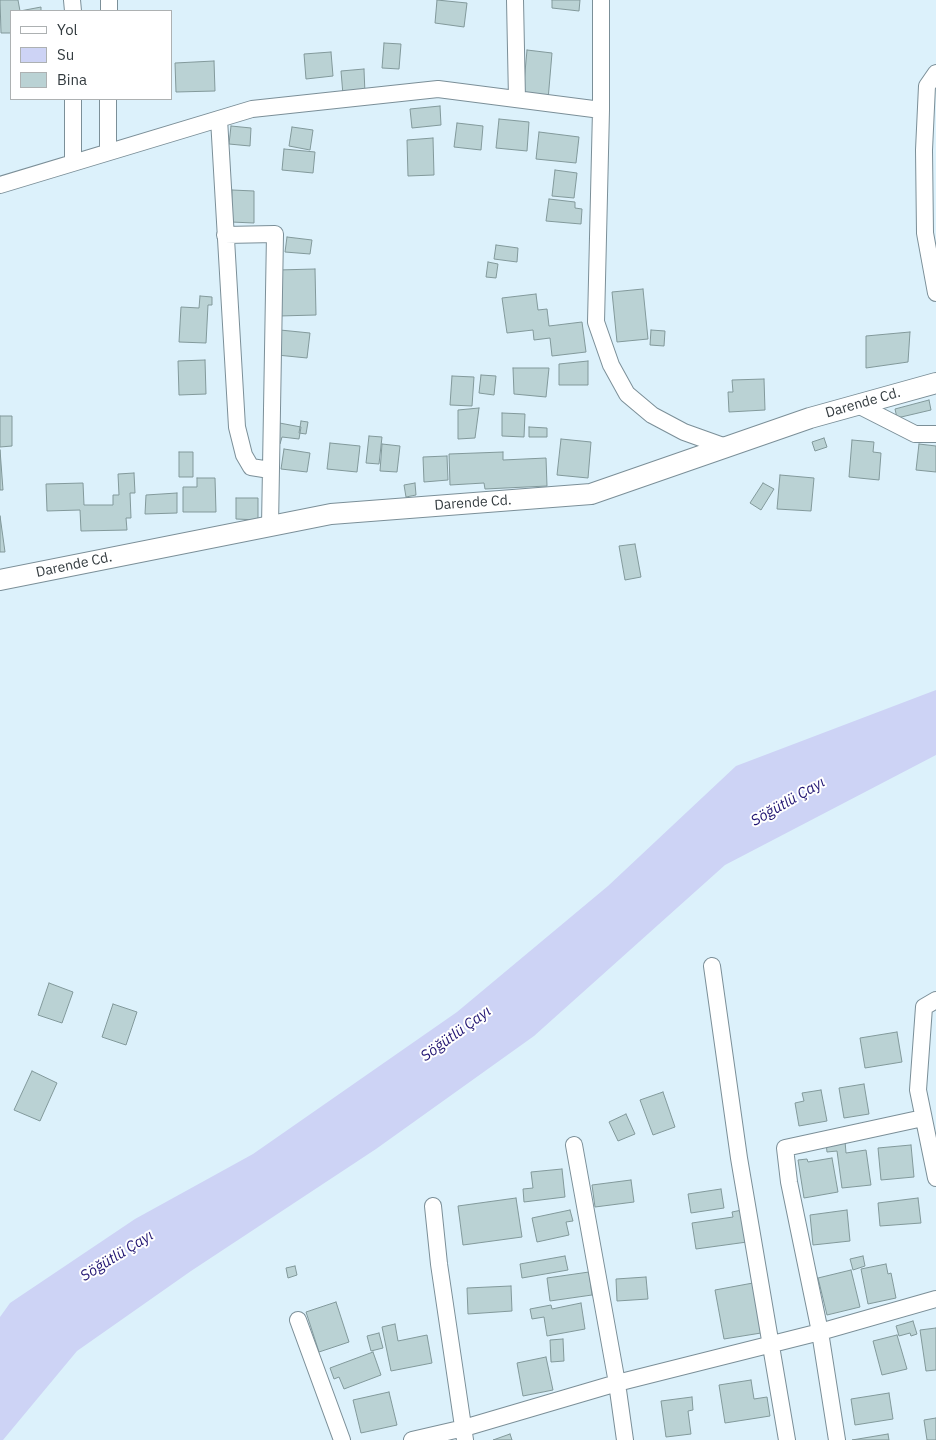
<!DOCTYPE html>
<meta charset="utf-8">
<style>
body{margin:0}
#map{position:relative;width:936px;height:1440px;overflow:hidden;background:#dcf1fb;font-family:"IBM Plex Sans",sans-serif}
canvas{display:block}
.legend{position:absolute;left:10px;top:10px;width:162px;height:90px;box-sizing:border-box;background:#fff;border:1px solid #adb1b2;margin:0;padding:6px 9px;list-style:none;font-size:15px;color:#333b3f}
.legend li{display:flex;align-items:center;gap:10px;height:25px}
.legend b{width:25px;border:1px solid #adb1b2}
</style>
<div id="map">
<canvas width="936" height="1440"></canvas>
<ul class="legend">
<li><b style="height:6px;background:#fff"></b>Yol</li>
<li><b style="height:14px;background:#cdd3f5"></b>Su</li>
<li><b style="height:14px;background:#bad2d4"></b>Bina</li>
</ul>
</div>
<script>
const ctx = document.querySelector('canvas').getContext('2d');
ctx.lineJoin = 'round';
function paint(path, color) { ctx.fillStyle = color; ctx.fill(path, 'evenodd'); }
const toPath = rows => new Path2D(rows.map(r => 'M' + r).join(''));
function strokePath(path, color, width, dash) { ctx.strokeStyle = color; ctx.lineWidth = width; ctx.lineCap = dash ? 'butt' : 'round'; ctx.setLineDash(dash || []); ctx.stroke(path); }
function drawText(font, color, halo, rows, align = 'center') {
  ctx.font = font + ' "IBM Plex Sans",sans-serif'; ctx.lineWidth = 4; ctx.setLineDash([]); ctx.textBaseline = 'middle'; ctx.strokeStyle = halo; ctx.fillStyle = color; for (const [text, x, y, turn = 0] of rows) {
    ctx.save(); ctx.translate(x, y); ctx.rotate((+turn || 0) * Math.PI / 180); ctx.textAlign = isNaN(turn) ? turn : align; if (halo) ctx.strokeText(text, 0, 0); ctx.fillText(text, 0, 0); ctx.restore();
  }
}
paint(toPath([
 [936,690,936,755,725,865,534,1036,376,1149,191,1271,77,1351,3,1440,0,1440,0,1317,10,1303,135,1219,253,1154,457,1012,608,886,736,766]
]), '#cdd3f5');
const building = toPath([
 [0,0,18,0,20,11,41,7,41,11,11,11,11,33,1,33,0,0],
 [437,0,467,3,464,27,435,23,437,0],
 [552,0,580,0,579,11,552,8,552,0],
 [384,43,401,44,399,69,382,68,384,43],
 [527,50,552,53,548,100,520,97,524,83,527,50],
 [331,52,333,76,306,79,304,54,331,52],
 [214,61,215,91,176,92,175,63,214,61],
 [364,69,365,94,343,95,341,71,364,69],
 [440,106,441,125,412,128,410,109,440,106],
 [499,119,529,122,527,151,496,148,499,119],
 [457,123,483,126,481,150,454,147,457,123],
 [231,126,251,128,250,146,229,144,231,126],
 [292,127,313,130,310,150,289,146,292,127],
 [539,132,579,137,576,163,536,159,539,132],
 [433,138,434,175,408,176,407,140,433,138],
 [284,149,315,152,313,173,282,170,284,149],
 [555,170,577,173,574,198,552,196,555,170],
 [232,190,254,191,254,223,231,222,232,190],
 [549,199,575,202,575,208,582,209,581,224,546,221,549,199],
 [287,237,312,240,310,254,285,252,287,237],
 [496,245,518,248,517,262,494,259,496,245],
 [488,262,498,264,496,278,486,277,488,262],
 [315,269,316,315,279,316,278,270,315,269],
 [643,289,648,339,617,342,612,292,643,289],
 [536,294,538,310,547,309,549,326,582,322,586,352,552,356,550,338,534,340,533,330,507,333,502,298,536,294],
 [200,296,212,297,212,305,208,305,206,343,179,342,181,307,199,308,200,296],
 [280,330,310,333,307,358,277,355,280,330],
 [651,330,665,331,664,346,650,345,651,330],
 [910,332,908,362,866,368,866,336,910,332],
 [205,360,206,394,179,395,178,361,205,360],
 [588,361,588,385,559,385,559,364,588,361],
 [513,368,549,368,546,397,514,394,513,368],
 [481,375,496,376,494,395,479,393,481,375],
 [452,376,474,377,472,406,450,405,452,376],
 [764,379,765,410,729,412,728,392,733,392,732,380,764,379],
 [929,400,931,410,897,418,895,409,929,400],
 [479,408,475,438,458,439,458,410,479,408],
 [502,413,525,414,524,437,502,436,502,413],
 [0,416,12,416,12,446,0,447,0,416],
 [301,421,308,422,306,434,299,433,301,421],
 [274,422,301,427,299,439,282,437,280,444,271,443,274,422],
 [529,427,547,428,547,437,529,437,529,427],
 [369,436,382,437,379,464,366,463,369,436],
 [824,438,827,447,815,451,812,442,824,438],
 [561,439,591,442,588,478,557,475,561,439],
 [852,440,874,442,873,452,881,453,879,480,849,477,852,440],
 [330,443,360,446,357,472,327,469,330,443],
 [382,444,400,446,397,472,380,471,382,444],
 [919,444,936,446,936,472,916,470,919,444],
 [284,449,310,453,307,472,281,469,284,449],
 [0,450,3,490,0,490,0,450],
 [179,452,193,452,193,477,179,477,179,452],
 [503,452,503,460,546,458,547,486,485,489,484,483,450,485,449,454,503,452],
 [447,456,448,480,424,482,423,457,447,456],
 [134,473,135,493,130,493,131,518,126,518,127,530,81,531,80,510,47,511,46,484,83,483,84,505,113,505,113,495,119,495,118,474,134,473],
 [780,475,814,478,811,511,777,509,780,475],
 [197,478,215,478,216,512,183,512,183,487,197,487,197,478],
 [415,483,416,495,406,497,404,485,415,483],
 [763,483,774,489,761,510,750,503,763,483],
 [177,493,177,513,145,514,146,495,177,493],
 [236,498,258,498,258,520,236,519,236,498],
 [0,516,5,552,0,552,0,516],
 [635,544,641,577,625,580,619,546,635,544],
 [49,983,73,992,62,1023,38,1015,49,983],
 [113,1004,137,1012,126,1045,102,1037,113,1004],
 [897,1032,902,1062,865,1068,860,1038,897,1032],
 [32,1071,57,1083,40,1121,14,1110,32,1071],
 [864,1084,869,1114,844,1118,839,1088,864,1084],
 [821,1090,827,1121,799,1126,795,1103,804,1101,802,1093,821,1090],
 [663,1092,675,1127,653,1135,640,1100,663,1092],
 [626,1114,635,1134,618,1141,609,1122,626,1114],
 [845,1141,846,1153,866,1150,871,1185,842,1188,837,1151,827,1152,826,1143,845,1141],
 [911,1145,914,1177,881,1180,878,1148,911,1145],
 [832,1158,838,1192,804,1198,798,1160,807,1159,808,1162,832,1158],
 [562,1169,565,1197,524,1202,523,1189,533,1188,531,1172,562,1169],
 [631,1180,634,1202,595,1207,592,1185,631,1180],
 [721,1189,724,1208,691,1213,688,1194,721,1189],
 [516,1198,522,1237,463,1245,458,1206,516,1198],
 [918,1198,921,1223,880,1226,878,1203,918,1198],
 [570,1210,573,1221,566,1222,569,1235,537,1242,532,1218,570,1210],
 [742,1210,747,1242,696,1249,692,1223,733,1217,732,1212,742,1210],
 [847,1210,850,1241,813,1245,810,1215,847,1210],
 [565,1256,568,1270,522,1278,520,1264,565,1256],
 [863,1256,865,1266,853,1270,850,1259,863,1256],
 [886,1264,888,1274,891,1273,896,1298,868,1304,861,1269,886,1264],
 [295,1266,297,1275,288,1278,286,1268,295,1266],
 [851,1270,860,1307,827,1315,818,1278,851,1270],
 [589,1272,592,1295,550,1301,547,1278,589,1272],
 [646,1277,648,1299,617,1301,616,1279,646,1277],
 [753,1283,761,1333,724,1339,715,1290,753,1283],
 [511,1286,512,1311,468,1314,467,1288,511,1286],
 [336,1302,349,1342,319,1352,306,1312,336,1302],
 [581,1303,585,1329,547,1336,544,1317,532,1319,530,1309,551,1305,552,1309,581,1303],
 [913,1321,917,1334,911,1336,910,1333,899,1336,896,1326,913,1321],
 [395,1324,398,1341,427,1335,432,1363,391,1371,382,1327,395,1324],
 [936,1328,936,1370,926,1371,920,1330,936,1328],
 [379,1333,383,1348,371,1351,367,1336,379,1333],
 [897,1335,907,1369,882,1375,873,1341,897,1335],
 [563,1339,564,1361,551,1362,550,1340,563,1339],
 [373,1352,381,1375,344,1389,339,1377,334,1379,330,1368,373,1352],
 [546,1357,553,1390,523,1396,517,1363,546,1357],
 [751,1380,754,1399,767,1397,770,1416,725,1423,719,1385,751,1380],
 [389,1392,397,1425,361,1433,353,1400,389,1392],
 [889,1393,893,1419,855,1425,851,1399,889,1393],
 [692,1397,693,1410,688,1411,691,1434,666,1437,661,1401,692,1397],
 [936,1418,936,1440,927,1440,924,1420,936,1418],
 [510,1434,512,1440,493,1440,510,1434],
 [888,1434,889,1440,852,1440,888,1434]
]);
paint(building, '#bad2d4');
strokePath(building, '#82999b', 1);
const minor = toPath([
 [72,0,73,11],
 [515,0,517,99],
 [601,0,601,110,596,322,611,365,627,394,652,415,684,432,726,447],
 [109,11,109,0],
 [936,73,927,86,924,150,925,233,936,293],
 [219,119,237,427,244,455,251,467,270,470],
 [108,152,108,99],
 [73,163,73,99],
 [0,185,252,109,438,89,601,110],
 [225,235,275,234,270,526],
 [858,405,915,434,936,434],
 [712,966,739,1158,787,1440],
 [936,1000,924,1007,918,1090,936,1178],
 [574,1145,617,1383,625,1440],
 [433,1206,439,1264,465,1440],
 [298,1320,342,1440],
 [412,1440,464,1428,617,1383,820,1332,936,1299],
 [837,1440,820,1332,789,1182,785,1148,923,1118]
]);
const tertiary = toPath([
 [0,580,331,514,591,494,810,418,936,383]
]);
strokePath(minor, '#7b8f98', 18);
strokePath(tertiary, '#7b8f98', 22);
strokePath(minor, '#fff', 16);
strokePath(tertiary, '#fff', 20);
drawText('14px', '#333b3f', '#fff', [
 ["Darende Cd.",863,403,-16],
 ["Darende Cd.",473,503,-4],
 ["Darende Cd.",74,565,-12]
]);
drawText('italic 15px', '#211572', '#fff', [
 ["Söğütlü Çayı",788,802,-30],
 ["Söğütlü Çayı",456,1034,-36],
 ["Söğütlü Çayı",117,1256,-32]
]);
</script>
